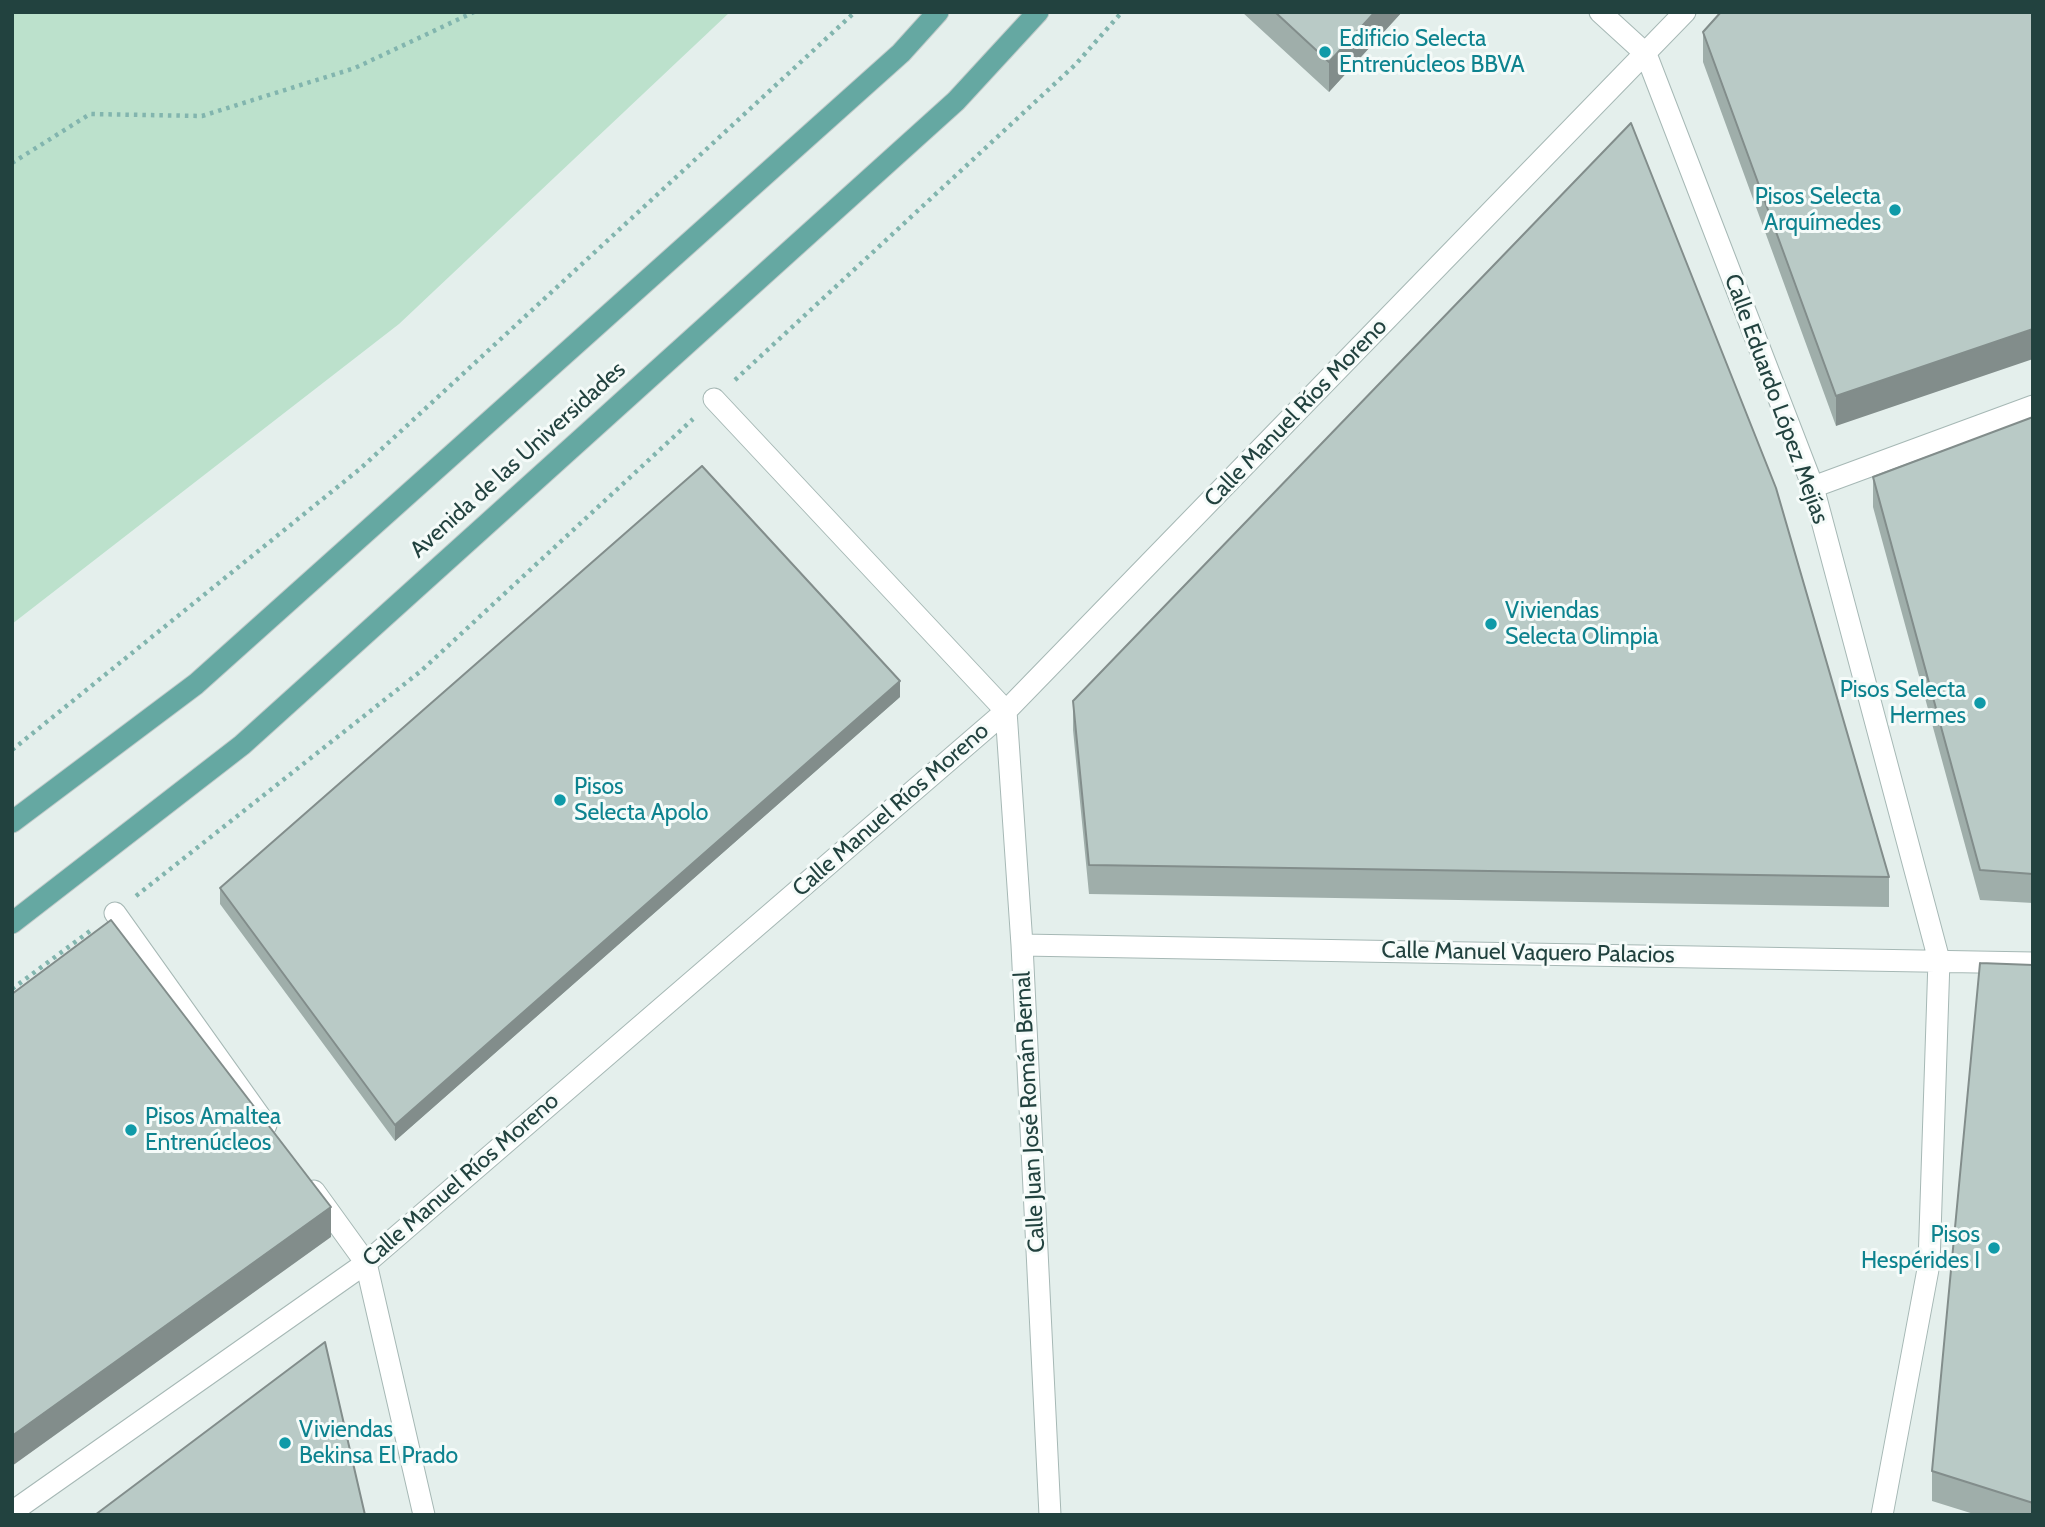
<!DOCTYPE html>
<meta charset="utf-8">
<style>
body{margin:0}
#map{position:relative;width:2045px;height:1527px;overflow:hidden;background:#e4efec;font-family:Cabin,sans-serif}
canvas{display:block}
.frame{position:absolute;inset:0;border:14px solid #22423f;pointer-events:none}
</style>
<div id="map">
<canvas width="2045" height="1527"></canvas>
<div class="frame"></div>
</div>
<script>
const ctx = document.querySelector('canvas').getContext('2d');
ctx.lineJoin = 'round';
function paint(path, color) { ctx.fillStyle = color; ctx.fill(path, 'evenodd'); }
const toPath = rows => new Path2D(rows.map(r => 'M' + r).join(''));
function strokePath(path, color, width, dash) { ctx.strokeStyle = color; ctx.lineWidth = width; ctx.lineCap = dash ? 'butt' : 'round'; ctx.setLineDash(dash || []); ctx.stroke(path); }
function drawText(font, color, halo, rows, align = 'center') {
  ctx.font = font + ' Cabin,sans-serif'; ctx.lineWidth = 6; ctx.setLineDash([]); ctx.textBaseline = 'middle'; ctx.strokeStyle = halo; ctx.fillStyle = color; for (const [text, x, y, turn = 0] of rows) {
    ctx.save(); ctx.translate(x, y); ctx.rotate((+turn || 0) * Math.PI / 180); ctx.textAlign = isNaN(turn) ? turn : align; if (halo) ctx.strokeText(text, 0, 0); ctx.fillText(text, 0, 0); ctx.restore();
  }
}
paint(toPath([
 [12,12,730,12,399,324,12,624]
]), '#bce1cc');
const pedestrian = toPath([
 [1600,12,1646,54],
 [714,399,1006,711],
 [1813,487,2033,406],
 [115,913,266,1125],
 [314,1191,366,1263]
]);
const minor = toPath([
 [1646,54,1813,487,1939,960,1929,1264,1882,1515],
 [1006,711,1022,945,1050,1515],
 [1022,945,2033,963],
 [366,1263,424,1515],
 [12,1512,366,1263,1006,711,1685,12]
]);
const primary = toPath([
 [12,822,196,684,901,53,938,12],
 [12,923,242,745,956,101,1038,12]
]);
strokePath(pedestrian, '#a6b8b5', 23);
strokePath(minor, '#a6b8b5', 23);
strokePath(primary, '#c1cac9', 23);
strokePath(toPath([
 [12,163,90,114,202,116,355,68,474,12],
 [735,380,1075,65,1122,12],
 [12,750,361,468,855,12],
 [136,896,421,671,693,419],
 [12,989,90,931]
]), '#82b5ae', 4.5, [3.5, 5]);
strokePath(pedestrian, '#fff', 21);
strokePath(minor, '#fff', 21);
strokePath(primary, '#65a8a2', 21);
paint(toPath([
 [1242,12,1402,12,1329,92],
 [2033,12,1836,426,1703,62,1703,32],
 [2033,417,2033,903,1980,900,1873,507,1873,477],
 [900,697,395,1141,220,904,220,888],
 [1073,701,1889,877,1889,907,1089,894,1073,730],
 [2033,965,2033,1515,1977,1515,1932,1501,1932,1471]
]), '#9faeaa');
paint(toPath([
 [1375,12,1402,12,1329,92,1329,62],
 [2033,329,2033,359,1836,426,1836,396],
 [900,681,900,697,395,1141,395,1125],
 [331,1207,331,1237,12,1466,12,1436]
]), '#828d8b');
const building = toPath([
 [1275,12,1375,12,1329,62,1275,12],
 [1721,12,2033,12,2033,329,1836,396,1703,32,1721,12],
 [1631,123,1776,488,1889,877,1089,865,1073,701,1631,123],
 [2033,417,2033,874,1980,870,1873,477,2033,417],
 [702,466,900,681,395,1125,220,888,702,466],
 [111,920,331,1207,12,1436,12,994,111,920],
 [1980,963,2033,965,2033,1503,1932,1471,1980,963],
 [325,1342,365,1515,95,1515,325,1342]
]);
paint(building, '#b9cac6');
strokePath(building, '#828d8b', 2);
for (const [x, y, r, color] of [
 [1325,52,7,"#0f9aa8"],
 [1895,210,7,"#0f9aa8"],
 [1491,624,7,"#0f9aa8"],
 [1980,703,7,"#0f9aa8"],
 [560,800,7,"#0f9aa8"],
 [131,1130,7,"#0f9aa8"],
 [1994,1248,7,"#0f9aa8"],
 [285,1443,7,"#0f9aa8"]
]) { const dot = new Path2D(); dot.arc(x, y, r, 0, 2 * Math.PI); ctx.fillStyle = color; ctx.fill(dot); strokePath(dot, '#f5fbf9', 2.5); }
drawText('23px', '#0d838f', '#f5fbf9', [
 ["Edificio Selecta",1339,39],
 ["Entrenúcleos BBVA",1339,65],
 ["Pisos Selecta",1881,197,"right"],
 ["Arquímedes",1881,223,"right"],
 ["Viviendas",1505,611],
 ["Selecta Olimpia",1505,637],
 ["Pisos Selecta",1966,690,"right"],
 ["Hermes",1966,716,"right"],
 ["Pisos",574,787],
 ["Selecta Apolo",574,813],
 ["Pisos Amaltea",145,1117],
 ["Entrenúcleos",145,1143],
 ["Pisos",1980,1235,"right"],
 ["Hespérides I",1980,1261,"right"],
 ["Viviendas",299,1430],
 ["Bekinsa El Prado",299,1456]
], 'left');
drawText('23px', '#22423f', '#f5fbf9', [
 ["Calle Eduardo López Mejías",1776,399,70],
 ["Calle Manuel Ríos Moreno",1296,413,-46],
 ["Avenida de las Universidades",518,460,-42],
 ["Calle Manuel Ríos Moreno",891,810,-41],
 ["Calle Manuel Vaquero Palacios",1528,953,1],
 ["Calle Juan José Román Bernal",1030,1112,-93],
 ["Calle Manuel Ríos Moreno",461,1180,-41]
]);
</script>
